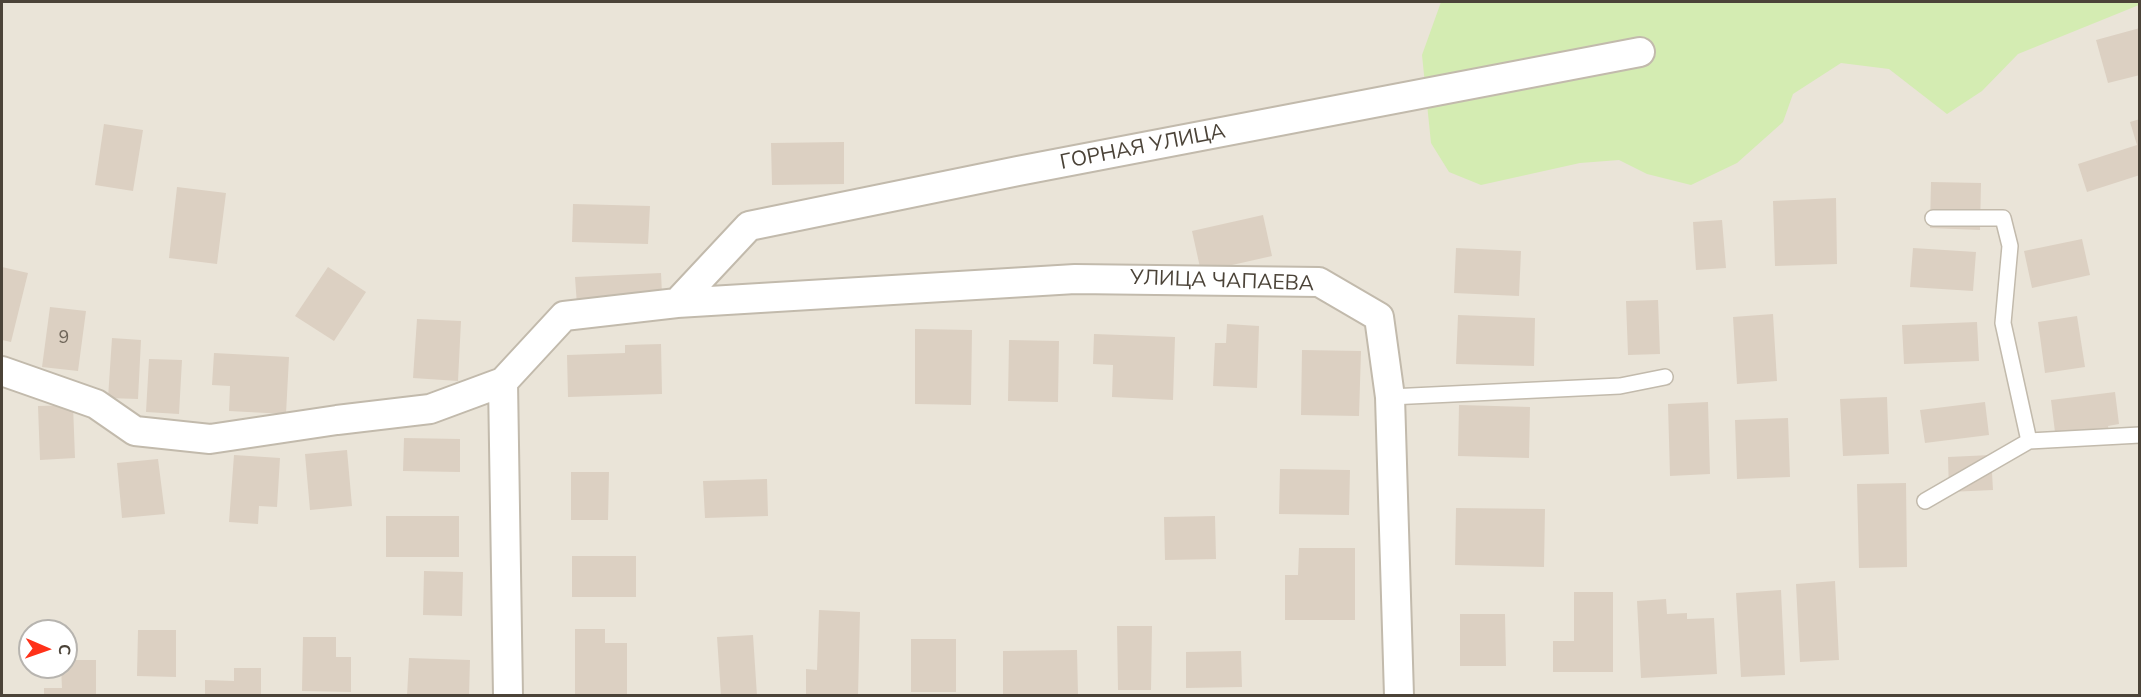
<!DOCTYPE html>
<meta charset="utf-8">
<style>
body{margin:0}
#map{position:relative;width:2141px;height:697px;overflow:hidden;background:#f6f2eb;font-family:"Nunito Sans",sans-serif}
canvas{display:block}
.frame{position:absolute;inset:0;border:3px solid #4b4338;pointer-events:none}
.north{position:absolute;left:18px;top:619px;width:60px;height:60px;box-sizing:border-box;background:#fff;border:2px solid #b7b4af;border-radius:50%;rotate:92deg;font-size:16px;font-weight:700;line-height:24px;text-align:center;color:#4b4338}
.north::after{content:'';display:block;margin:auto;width:21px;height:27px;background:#ff3119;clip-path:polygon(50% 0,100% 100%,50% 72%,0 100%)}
</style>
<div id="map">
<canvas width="2141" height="697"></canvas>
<div class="frame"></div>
<div class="north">С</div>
</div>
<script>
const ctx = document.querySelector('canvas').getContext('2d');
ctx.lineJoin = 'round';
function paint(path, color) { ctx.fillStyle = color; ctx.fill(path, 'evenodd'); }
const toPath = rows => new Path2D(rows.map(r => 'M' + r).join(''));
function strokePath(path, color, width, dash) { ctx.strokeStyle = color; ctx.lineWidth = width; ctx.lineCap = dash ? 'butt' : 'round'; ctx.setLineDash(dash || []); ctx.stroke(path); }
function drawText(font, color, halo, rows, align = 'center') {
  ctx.font = font + ' "Nunito Sans",sans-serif'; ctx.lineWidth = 4.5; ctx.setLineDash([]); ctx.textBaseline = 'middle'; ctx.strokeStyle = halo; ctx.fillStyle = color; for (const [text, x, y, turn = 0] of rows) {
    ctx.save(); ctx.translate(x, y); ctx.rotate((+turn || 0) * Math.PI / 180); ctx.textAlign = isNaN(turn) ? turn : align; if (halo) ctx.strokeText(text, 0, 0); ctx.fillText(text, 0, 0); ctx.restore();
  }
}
paint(toPath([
 [2,2,2139,2,2139,695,2,695],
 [30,631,66,631,66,667,30,667]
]), '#eae4d8');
paint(toPath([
 [1441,2,2139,2,2139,5,2018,54,1982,91,1947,114,1889,69,1841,63,1793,94,1783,122,1737,163,1691,185,1647,174,1619,160,1580,163,1481,185,1449,172,1431,143,1422,55]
]), '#d4ecb2');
paint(toPath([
 [2140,28,2140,75,2108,83,2096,40],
 [2140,119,2140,175,2087,192,2078,164,2137,145,2130,122],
 [104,124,143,130,133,191,95,185],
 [844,142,844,184,772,185,771,143],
 [1931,182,1981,183,1980,230,1930,228],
 [177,187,226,193,217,264,169,258],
 [1836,198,1837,264,1775,266,1773,201],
 [573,204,650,206,648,244,572,242],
 [1263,215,1272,256,1201,272,1192,231],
 [1722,220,1726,268,1696,270,1693,222],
 [2082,239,2090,275,2032,288,2024,251],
 [1456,248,1521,251,1519,296,1454,293],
 [1913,248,1976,252,1973,291,1910,287],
 [2,267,28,273,11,342,2,340],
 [328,267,366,292,334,341,295,316],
 [661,273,663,315,578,319,575,277],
 [1658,300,1660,354,1628,355,1626,301],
 [50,307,86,311,78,371,42,367],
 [1773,314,1777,381,1737,384,1733,317],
 [1458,315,1535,318,1534,366,1456,364],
 [2077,316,2085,367,2045,373,2038,322],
 [417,319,461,321,458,381,413,378],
 [1977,322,1979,361,1904,364,1902,325],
 [1227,324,1259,326,1257,388,1213,386,1215,343,1226,343],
 [915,329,972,330,971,405,915,404],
 [1094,334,1175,337,1173,400,1112,397,1113,365,1093,364],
 [112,338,141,340,138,399,108,398],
 [1009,340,1059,341,1058,402,1008,401],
 [661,344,662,394,568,397,567,355,625,353,625,345],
 [1302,350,1361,351,1359,416,1301,415],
 [214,353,289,357,286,414,229,411,230,386,212,385],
 [149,359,182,360,179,414,146,412],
 [2115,392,2119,424,2108,426,2110,440,2057,448,2051,400],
 [1887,397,1889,454,1843,456,1840,399],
 [1708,402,1710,474,1670,476,1668,404],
 [1985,402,1989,435,1925,443,1920,410],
 [73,405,75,458,40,460,38,406],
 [1459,405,1530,407,1529,458,1458,456],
 [1788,418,1790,477,1737,479,1735,420],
 [404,438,460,439,460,472,403,471],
 [347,450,352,506,310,510,305,454],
 [234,455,280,458,277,507,259,506,258,524,229,522],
 [1991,455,1993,490,1949,492,1948,457],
 [158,459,165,514,122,518,117,463],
 [1280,469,1350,470,1349,515,1279,514],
 [571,472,609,472,608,520,571,520],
 [767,479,768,516,705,518,703,481],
 [1906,483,1907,567,1859,568,1857,484],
 [1456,508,1545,509,1544,567,1455,565],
 [386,516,459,516,459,557,386,557],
 [1215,516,1216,559,1165,560,1164,517],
 [1299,548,1355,548,1355,620,1285,620,1285,575,1298,575],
 [572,556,636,556,636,597,572,597],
 [424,571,463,572,462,616,423,615],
 [1835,581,1839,660,1800,662,1796,584],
 [1781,590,1785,675,1741,677,1736,593],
 [1574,592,1613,592,1613,672,1553,672,1553,641,1574,641],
 [1666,599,1667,614,1687,613,1687,619,1714,618,1717,674,1641,678,1637,601],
 [819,610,860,612,858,696,806,696,806,669,817,670],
 [1460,614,1505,614,1506,666,1460,666],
 [1117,626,1152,626,1151,690,1118,690],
 [575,629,605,629,605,643,627,643,627,696,575,696],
 [138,630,176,630,176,677,137,676],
 [753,635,757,696,721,696,717,637],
 [303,637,336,637,336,657,351,657,351,692,302,691],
 [911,639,956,639,956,692,911,692],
 [1077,650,1078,695,1003,696,1003,651],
 [1241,651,1242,687,1186,688,1186,652],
 [409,658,470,660,469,696,407,696],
 [66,660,96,660,96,696,44,696,44,688,62,688,61,667,66,667],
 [234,668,261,668,261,696,205,696,205,680,234,681]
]), '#dcd0c2');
const lane = toPath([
 [1390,397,1620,386,1665,377],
 [2029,441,2140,435],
 [1925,501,2029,441,2003,323,2010,246,2003,218,1933,218]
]);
const street = toPath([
 [677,303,749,226,1018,171,1640,52],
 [2,371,96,404,135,431,210,439,337,420,430,409,503,382],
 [508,696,503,382,564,316,677,303,1075,279,1319,282,1379,317,1390,397,1399,696]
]);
strokePath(lane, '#c2baac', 18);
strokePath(street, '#c2baac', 32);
strokePath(lane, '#fff', 15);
strokePath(street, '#fff', 28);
drawText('18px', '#6f665a', null, [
 ["9",64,339]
]);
drawText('21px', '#4b4338', '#fff', [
 ["ГОРНАЯ УЛИЦА",1143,148,-11],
 ["УЛИЦА ЧАПАЕВА",1222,282,2]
]);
</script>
